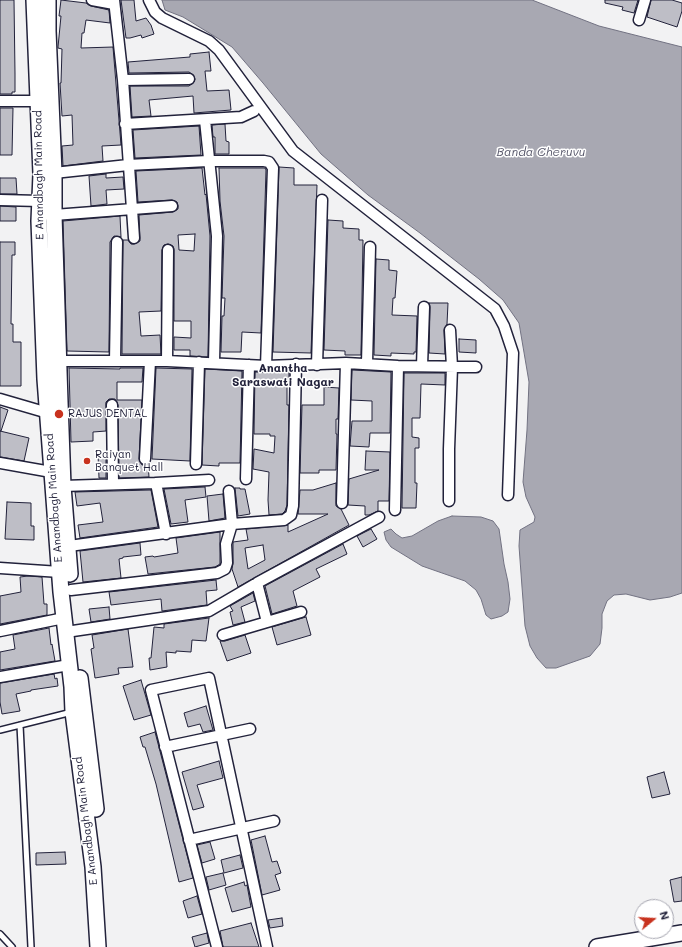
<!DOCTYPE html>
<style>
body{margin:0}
#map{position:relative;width:682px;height:947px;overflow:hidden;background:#f2f2f3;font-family:Mali,sans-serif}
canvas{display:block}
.north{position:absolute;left:634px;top:899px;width:40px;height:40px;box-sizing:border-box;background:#fff;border:1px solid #a7a7b1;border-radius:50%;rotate:72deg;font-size:11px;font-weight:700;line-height:16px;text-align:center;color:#22223b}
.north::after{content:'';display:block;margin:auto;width:14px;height:18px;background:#c8321e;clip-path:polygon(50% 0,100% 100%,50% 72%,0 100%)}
</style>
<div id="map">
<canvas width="682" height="947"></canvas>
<div class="north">N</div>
</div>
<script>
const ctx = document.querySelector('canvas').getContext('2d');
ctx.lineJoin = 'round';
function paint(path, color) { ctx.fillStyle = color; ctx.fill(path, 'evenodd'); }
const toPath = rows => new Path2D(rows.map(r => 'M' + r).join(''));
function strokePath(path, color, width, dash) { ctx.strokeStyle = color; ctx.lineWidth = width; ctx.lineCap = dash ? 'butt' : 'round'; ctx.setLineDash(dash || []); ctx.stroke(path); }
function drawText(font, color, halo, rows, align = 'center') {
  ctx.font = font + ' Mali,sans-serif'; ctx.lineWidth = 3; ctx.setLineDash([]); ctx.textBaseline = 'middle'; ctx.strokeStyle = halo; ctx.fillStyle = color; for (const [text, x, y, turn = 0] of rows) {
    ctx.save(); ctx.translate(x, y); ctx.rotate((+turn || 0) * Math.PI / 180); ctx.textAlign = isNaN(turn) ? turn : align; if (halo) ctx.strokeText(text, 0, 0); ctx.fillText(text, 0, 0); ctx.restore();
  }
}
const water = toPath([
 [162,0,532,0,599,26,682,47,682,593,670,597,650,600,626,594,614,595,607,601,602,614,602,628,600,644,590,656,556,668,546,668,537,658,530,646,525,626,522,587,519,546,520,530,534,522,535,517,526,497,523,482,527,430,529,382,519,323,503,300,479,279,420,233,368,195,321,154,263,83,232,47,183,17,165,10,162,0],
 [452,516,481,517,493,521,499,529,504,564,508,582,510,599,508,612,502,616,491,619,486,615,481,599,476,590,465,581,422,566,391,547,386,540,384,532,391,529,396,534,402,538,412,536,438,521,452,516]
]);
paint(water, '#a8a8b2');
strokePath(water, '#727282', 1);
const building = toPath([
 [0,0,14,0,15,74,15,92,12,92,12,94,0,94,0,0],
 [61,0,86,3,91,6,109,10,110,23,86,20,84,33,82,33,81,48,113,47,121,145,102,146,103,161,63,166,62,146,73,145,72,115,62,116,60,83,61,83,62,49,58,48,58,47,61,16,59,16,61,0],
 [121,0,134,0,136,21,146,18,151,25,154,34,142,38,141,35,130,38,126,38,121,0],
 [605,0,638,0,634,13,622,10,623,7,605,3,605,0],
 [651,0,672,0,682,3,682,11,677,27,647,17,651,0],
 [209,52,211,71,205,71,207,91,229,90,231,110,194,113,193,96,149,100,151,116,132,117,130,86,189,86,194,82,195,79,192,74,189,72,129,73,128,62,190,57,190,54,209,52],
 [0,108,13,108,12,155,0,155,0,108],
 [225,124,226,141,229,142,229,154,215,154,215,137,213,137,212,125,225,124],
 [199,126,201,155,135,158,133,130,199,126],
 [279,167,294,168,294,185,317,185,311,353,273,352,279,167],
 [202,168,205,195,206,194,210,236,208,357,190,356,190,350,174,350,174,337,191,338,191,321,174,321,174,250,173,246,168,244,164,245,162,250,161,311,139,312,141,336,160,335,161,354,122,354,123,240,128,240,131,244,134,244,140,241,139,215,173,212,178,209,178,206,177,202,172,200,138,202,136,171,202,168],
 [195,234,194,251,179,250,178,235,195,234],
 [219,168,265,168,266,170,261,333,242,332,241,352,221,352,222,316,224,316,225,298,222,298,224,236,220,201,219,168],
 [106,174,106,178,123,177,124,189,106,190,107,204,91,206,89,176,106,174],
 [0,178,16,178,17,194,0,194,0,178],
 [0,206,16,207,16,221,0,221,0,206],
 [120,216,121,237,114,236,110,242,109,352,67,351,63,221,120,216],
 [328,220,343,221,343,228,359,229,359,240,363,240,361,355,345,355,345,351,324,350,328,220],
 [0,242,15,242,15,255,12,255,11,324,13,324,13,342,21,342,21,386,0,386,0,242],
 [376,259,389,260,389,270,397,271,395,298,393,298,392,315,417,316,416,352,414,352,414,354,391,353,391,356,374,355,376,259],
 [429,303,448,303,447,324,444,330,445,354,429,353,430,307,429,303],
 [459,339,476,340,476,353,459,352,459,339],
 [69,368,120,369,120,368,143,368,142,382,117,382,117,400,142,400,139,459,142,465,148,464,149,477,119,478,118,405,115,399,109,399,106,402,106,431,93,432,93,441,71,442,69,368],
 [156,368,192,369,190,461,152,459,156,368],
 [205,369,242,371,240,463,219,463,219,466,202,465,205,369],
 [352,370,391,372,390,433,370,433,369,447,350,446,352,421,372,421,372,401,351,400,352,370],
 [255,372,289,372,289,382,287,382,287,405,289,405,287,505,285,511,282,514,269,515,268,500,269,472,253,469,254,449,274,453,275,436,270,436,270,434,254,434,255,372],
 [404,373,445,373,445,385,421,384,420,418,412,418,412,437,419,438,419,448,415,448,415,483,417,483,416,508,402,508,404,373],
 [324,387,339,388,338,419,336,419,336,434,337,434,336,470,319,470,319,473,300,473,302,405,324,405,324,387],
 [0,407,8,410,1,431,0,431,0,407],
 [0,431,29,438,24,461,0,457,0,431],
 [366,451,390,452,389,501,378,501,378,511,369,515,365,515,365,506,348,505,349,479,379,470,365,470,366,451],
 [98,454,106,454,106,478,99,478,98,454],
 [336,483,336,506,341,509,349,525,238,587,232,569,233,563,233,542,248,540,246,529,288,525,288,532,328,514,298,514,300,490,313,490,336,483],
 [263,545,265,560,248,569,245,548,263,545],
 [205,487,206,497,185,500,188,522,171,524,164,489,205,487],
 [235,488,240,488,240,489,245,489,250,514,238,516,235,488],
 [151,490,158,527,80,538,78,525,103,522,100,503,77,506,75,492,151,490],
 [223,494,225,518,209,521,207,496,223,494],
 [7,502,31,503,31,526,34,526,34,540,5,539,7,502],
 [371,529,377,539,363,547,357,536,371,529],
 [220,532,220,564,215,567,148,574,145,557,153,556,154,557,178,553,176,538,220,532],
 [140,543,141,555,123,557,123,558,119,559,121,578,83,582,80,551,140,543],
 [343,544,347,554,316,569,320,577,293,591,297,606,272,614,265,586,343,544],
 [28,576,42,577,44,604,47,604,47,615,0,624,0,596,21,592,20,577,28,576],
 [216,580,217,590,206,591,207,605,162,611,161,599,111,605,109,592,216,580],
 [253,593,255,601,241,607,245,622,233,625,230,612,233,611,230,606,253,593],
 [109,607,110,619,91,622,89,609,109,607],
 [306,617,311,635,277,645,272,627,306,617],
 [209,618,206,641,192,640,191,652,176,651,176,653,166,652,167,667,150,670,149,658,151,658,154,627,164,628,164,624,209,618],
 [49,628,51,645,52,644,55,661,0,670,0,652,15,649,13,635,49,628],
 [128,629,133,667,118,668,119,674,95,678,91,649,94,648,92,635,128,629],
 [245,635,251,653,227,661,220,641,225,641,245,635],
 [54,674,55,679,57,678,58,686,31,690,31,691,16,694,20,711,2,714,0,702,0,683,54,674],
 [141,680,151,715,134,720,123,686,141,680],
 [206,706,213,730,203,732,200,724,188,727,184,713,206,706],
 [155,732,193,878,179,882,156,784,145,747,143,747,140,737,155,732],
 [219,761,223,778,197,785,204,807,193,810,182,772,219,761],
 [664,772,670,794,652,798,647,777,664,772],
 [265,836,272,862,277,861,281,873,275,875,280,890,262,895,251,840,265,836],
 [210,842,215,859,202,863,197,845,210,842],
 [65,852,66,864,36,865,36,853,65,852],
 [240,855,243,868,224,873,221,860,240,855],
 [223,873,226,885,209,890,206,877,223,873],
 [682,877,682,901,674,902,670,880,682,877],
 [244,882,245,886,247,885,251,907,232,912,225,888,244,882],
 [197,896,202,914,188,918,183,901,197,896],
 [282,918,283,926,270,928,268,920,282,918],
 [251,923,259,947,223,947,220,931,251,923],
 [207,933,209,943,195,947,192,937,207,933]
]);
paint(building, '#bebec6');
strokePath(building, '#22223b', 1);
const lane = toPath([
 [20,725,31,947],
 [0,730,72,712],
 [0,934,12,947]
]);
const street = toPath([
 [92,0,114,4],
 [114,0,123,80,134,238],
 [149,0,155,12,162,18,209,41,219,50,293,151,495,309,504,326,513,353,508,495],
 [639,20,645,0],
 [123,80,189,79],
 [0,101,38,101],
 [205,120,217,236,214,362],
 [125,124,241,117,254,111],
 [54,173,128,165,208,161,264,161,269,162,273,168,266,366],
 [0,200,40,201],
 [54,215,172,206],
 [52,361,167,361,266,366,346,363,398,366,476,367],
 [115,361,117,242],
 [167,361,168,250],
 [367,363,370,247],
 [317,365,322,200],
 [422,366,424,307],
 [0,399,48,413],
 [112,405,113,484],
 [145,459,150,361],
 [0,463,57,473],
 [196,464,199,362],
 [246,479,249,365],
 [156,483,166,534],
 [63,486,156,483,209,480],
 [449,501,449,449,452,367,450,330],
 [342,503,346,363],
 [395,510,398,366],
 [69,546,232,524,284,520,291,515,293,506,296,364],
 [0,568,60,572],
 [257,583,267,622],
 [71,590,217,573,225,569,227,563,226,544,232,524,229,491],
 [0,631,64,618],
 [66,632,209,611,257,583,379,517],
 [223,635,301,612],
 [0,677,69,665],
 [165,747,250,729],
 [189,840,274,821],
 [217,947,151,690,209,678,267,947]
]);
const secondary = toPath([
 [34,0,41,174,39,221,45,379,61,592,72,687,73,712,93,867,98,947],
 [48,0,48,31,54,173,54,215,60,402,63,486,70,574],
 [80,678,96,809],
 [597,947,682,933]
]);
strokePath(lane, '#22223b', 8);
strokePath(street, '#22223b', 13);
strokePath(secondary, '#22223b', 18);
strokePath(lane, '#fff', 5);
strokePath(street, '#fff', 10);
strokePath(secondary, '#fff', 15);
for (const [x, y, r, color] of [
 [59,414,5,"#c8321e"],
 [87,461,4,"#c8321e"]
]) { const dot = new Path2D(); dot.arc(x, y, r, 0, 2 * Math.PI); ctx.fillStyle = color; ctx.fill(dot); strokePath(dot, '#fff', 1.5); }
drawText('11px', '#22223b', '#fff', [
 ["E Anandbagh Main Road",39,175,-91],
 ["E Anandbagh Main Road",54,498,-94],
 ["E Anandbagh Main Road",86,821,-97]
]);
drawText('11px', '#22223b', '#fff', [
 ["RAJUS DENTAL",68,414],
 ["Raiyan",95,455],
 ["Banquet Hall",95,468]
], 'left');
drawText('italic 12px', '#58586b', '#fff', [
 ["Banda Cheruvu",541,152]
]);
drawText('bold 12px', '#22223b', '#fff', [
 ["Anantha",283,368],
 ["Saraswati Nagar",283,382]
]);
</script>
